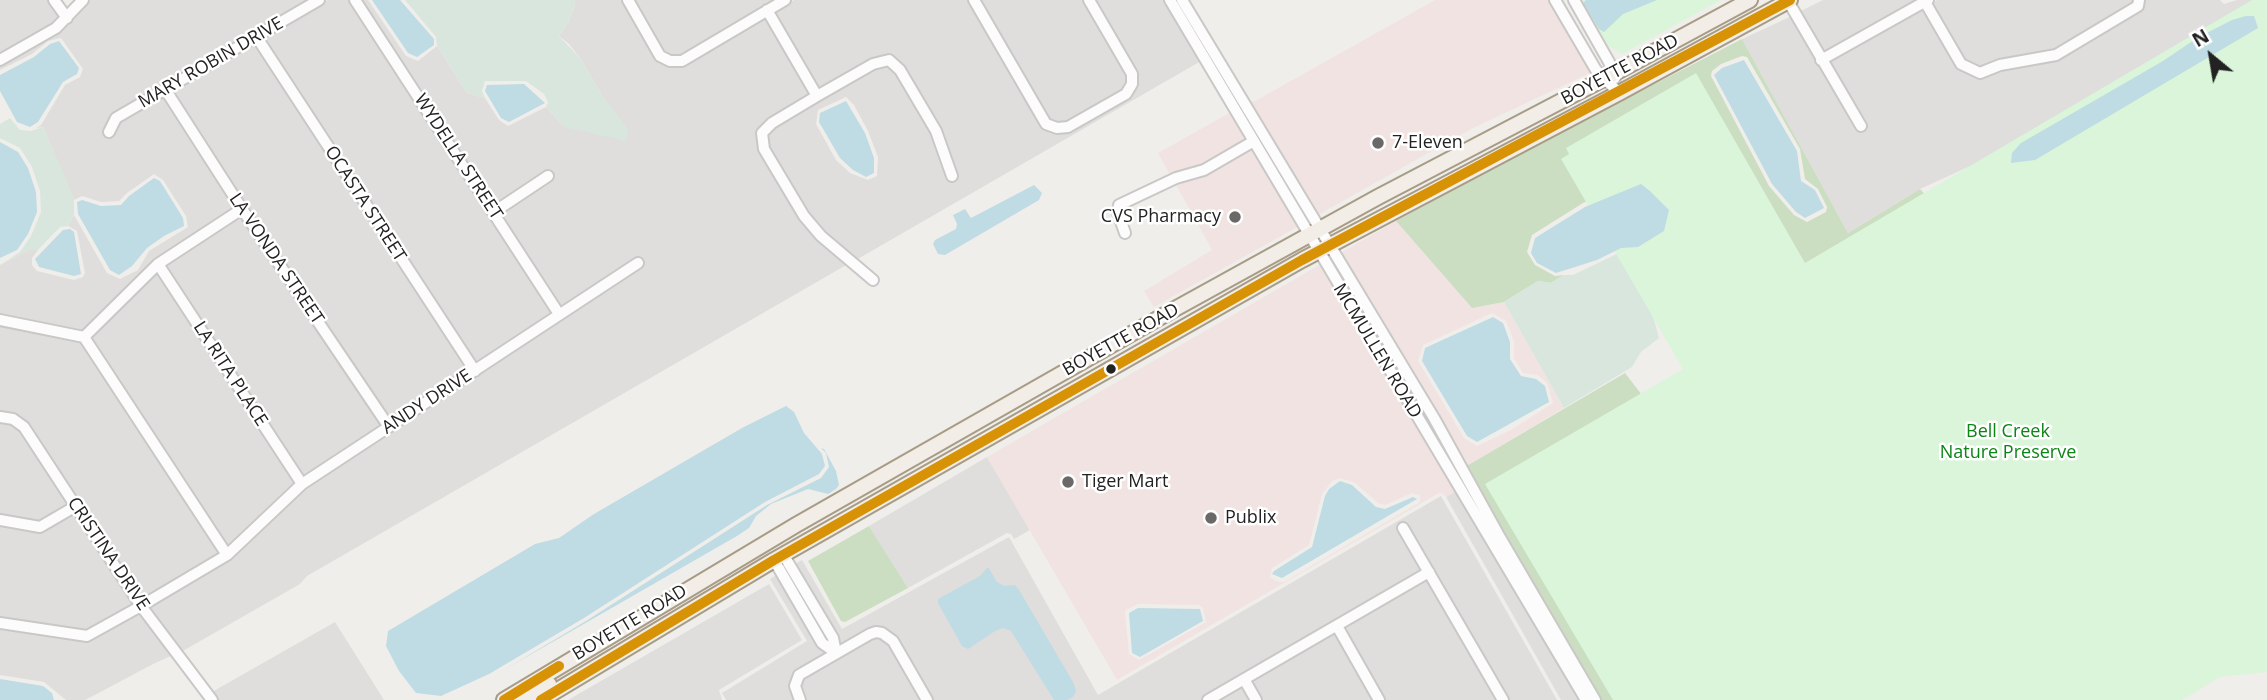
<!DOCTYPE html>
<style>
body{margin:0}
#map{position:relative;width:2267px;height:700px;overflow:hidden;background:#f0eeeb;font-family:"Open Sans",sans-serif}
canvas{display:block}
.north{position:absolute;left:2176px;top:21px;width:70px;height:70px;-webkit-text-stroke:5px #fff;paint-order:stroke;rotate:330deg;font-size:19px;font-weight:700;line-height:28px;text-align:center;color:#222}
.north::after{content:'';display:block;margin:auto;width:24px;height:32px;background:#222;clip-path:polygon(50% 0,100% 100%,50% 72%,0 100%)}
</style>
<div id="map">
<canvas width="2267" height="700"></canvas>
<div class="north">N</div>
</div>
<script>
const ctx = document.querySelector('canvas').getContext('2d');
ctx.lineJoin = 'round';
function paint(path, color) { ctx.fillStyle = color; ctx.fill(path, 'evenodd'); }
const toPath = rows => new Path2D(rows.map(r => 'M' + r).join(''));
function strokePath(path, color, width, dash) { ctx.strokeStyle = color; ctx.lineWidth = width; ctx.lineCap = dash ? 'butt' : 'round'; ctx.setLineDash(dash || []); ctx.stroke(path); }
function drawText(font, color, halo, rows, align = 'center') {
  ctx.font = font + ' "Open Sans",sans-serif'; ctx.lineWidth = 5; ctx.setLineDash([]); ctx.textBaseline = 'middle'; ctx.strokeStyle = halo; ctx.fillStyle = color; for (const [text, x, y, turn = 0] of rows) {
    ctx.save(); ctx.translate(x, y); ctx.rotate((+turn || 0) * Math.PI / 180); ctx.textAlign = isNaN(turn) ? turn : align; if (halo) ctx.strokeText(text, 0, 0); ctx.fillText(text, 0, 0); ctx.restore();
  }
}
paint(toPath([
 [0,0,49,0,61,17,53,24,0,55],
 [91,0,309,0,112,116,104,133,111,138,120,122,164,95,236,208,152,262,82,332,0,315,0,265,29,250,35,249,38,250,32,258,32,265,37,271,74,280,83,277,85,273,77,231,68,226,74,215,107,273,120,279,138,270,149,251,188,227,186,216,163,180,154,174,127,193,119,201,101,202,82,196,74,200,43,127,36,128,41,125,65,85,80,77,83,69,61,38,48,41,32,54,0,70,0,65,58,32],
 [328,0,350,0,553,313,476,364,262,38],
 [360,0,368,0,406,56,418,61,437,46,467,93,485,98,499,120,508,126,546,107,564,127,601,94,580,58,569,44,559,36,568,23,575,5,574,0,623,0,668,65,766,16,811,94,759,129,801,219,848,264,307,576,300,584,181,652,148,608,233,557,305,488,644,265,639,257,560,308,500,214,554,178,550,170,495,206],
 [632,0,776,0,680,56,670,56,663,53],
 [794,0,969,0,1056,133,1136,86,1094,0,1166,0,1201,61,856,260,824,233,808,214,768,148,767,135,775,126,874,69,888,65,897,73,932,133,949,182,957,179,939,129,891,57,818,90,773,12],
 [846,97,854,105,868,131,878,157,877,176,868,180,850,173,836,160,816,124,818,110],
 [979,0,1084,0,1128,75,1128,82,1123,90,1066,122,1057,124,1049,120],
 [1823,0,1918,0,1823,53,1799,12],
 [1937,0,2135,0,2134,3,2055,50,1980,68,1963,61,1931,4],
 [2144,0,2220,0,2224,4,2237,0,2260,0,2012,147,1920,189,1848,233,1742,39,1792,16,1860,132,1866,127,1827,62,1923,8,1957,66,2002,69,2059,59],
 [255,43,469,369,390,421,246,207,172,91],
 [241,215,383,426,303,478,164,266],
 [157,271,297,484,228,549,90,338],
 [0,325,82,341,221,554,142,600,28,425,0,413],
 [0,422,12,424,22,430,70,504,39,522,0,515],
 [987,457,1030,530,1014,539,1011,534,1007,533,908,588,869,526],
 [1456,491,1581,700,1561,700,1446,497],
 [1441,496,1557,700,726,700,722,693,807,641,770,579,802,560,842,629,1009,537,1098,695],
 [75,512,135,604,86,632,0,619,0,524,40,531],
 [769,584,802,640,719,690,722,700,568,700],
 [140,612,173,655,155,663,91,697,85,700,66,700,44,682,0,675,0,628,87,641],
 [335,622,384,700,218,700,212,692]
]), '#dfdedc');
paint(toPath([
 [1435,0,1550,0,1592,72,1473,128,1316,216,1248,102,1255,101],
 [1231,112,1248,140,1202,166,1170,175,1158,153],
 [1253,148,1299,226,1154,307,1144,291,1212,250,1175,183,1206,175],
 [1396,221,1472,308,1504,302,1564,408,1465,467,1339,254],
 [1492,313,1506,321,1514,341,1514,358,1523,373,1538,375,1547,383,1553,403,1511,430,1477,446,1464,438,1418,361,1423,345],
 [1331,258,1431,420,1458,471,1455,473,1328,260],
 [1321,264,1456,491,1446,497,1442,493,1439,493,1117,680,987,457],
 [1339,478,1354,482,1378,503,1385,505,1412,493,1420,495,1420,502,1284,582,1276,581,1270,577,1272,568,1309,545,1322,494,1332,481],
 [1138,604,1199,605,1203,608,1206,622,1139,660,1129,654,1125,613,1126,610]
]), '#f1e3e1');
paint(toPath([
 [1742,39,1848,233,1920,189,1944,214,2267,606,1604,194,1583,203,1532,235,1527,252,1535,265,1555,276,1564,275,1551,283,1538,281,1504,302,1472,308,1396,221,1523,152],
 [1742,56,1747,57,1800,149,1805,179,1818,189,1827,207,1826,212,1807,222,1794,215,1769,186,1711,76,1712,71,1721,64],
 [1625,373,1645,399,1664,700,1600,700,1465,467],
 [869,526,908,588,845,622,841,621,808,561]
]), '#cbdec1');
paint(toPath([
 [405,0,574,0,575,4,568,23,559,36,580,58,601,94,628,129,626,141,564,127,546,107,548,102,544,94,526,81,485,81,482,91,485,98,467,93,437,46,436,37],
 [10,118,20,130,31,131,43,127,74,198,74,215,68,226,60,227,38,250,29,250,0,265,20,252,31,236,41,212,40,191,32,167,20,148,0,138,0,124],
 [1623,251,1649,301,1659,338,1641,352,1632,367,1564,408,1504,302,1538,281,1551,283,1563,275,1573,275]
]), '#d9e6de');
paint(toPath([
 [1581,0,1721,0,1622,54,1605,44],
 [2252,0,2267,0,2267,672,2220,677,2182,700,1613,700,1485,484,1683,369,1561,159,1569,154,1566,148,1696,73,1805,263]
]), '#daf5da');
paint(toPath([
 [372,0,400,0,434,39,434,45,417,57,408,53],
 [1586,0,1657,0,1623,14,1604,32,1599,29,1583,3],
 [2246,16,2254,16,2258,28,2035,160,2011,163,2012,153,2021,143,2163,61,2197,38,2232,20],
 [59,41,79,68,77,74,63,82,38,122,30,127,17,122,0,91,0,75,34,57,50,44],
 [1744,60,1797,151,1801,181,1815,190,1824,208,1805,218,1796,212,1772,184,1714,75,1722,68],
 [524,84,545,103,509,122,501,118,485,91,487,85],
 [846,101,865,133,874,158,874,173,866,177,853,170,840,158,819,122,820,113],
 [0,142,18,152,28,168,36,192,37,212,28,234,17,250,0,258],
 [154,178,160,181,183,218,184,226,164,236,147,248,132,266,119,275,110,270,78,214,77,202,82,200,101,206,121,205,129,196],
 [1641,184,1651,192,1669,210,1664,231,1638,247,1621,248,1597,260,1556,273,1537,263,1531,253,1535,238,1585,207],
 [1034,185,1042,193,1039,200,945,255,938,254,933,244,935,240,956,229,957,224,953,215,965,209,971,218],
 [70,229,74,232,81,274,74,276,39,267,35,259,63,230],
 [1493,317,1503,323,1510,342,1510,359,1521,376,1536,379,1545,386,1549,402,1477,442,1467,436,1422,361,1425,348],
 [786,406,794,412,804,433,822,454,825,466,819,474,765,502,584,618,489,674,441,696,416,693,399,671,386,646,388,631,535,544,559,538,594,514,742,428],
 [821,448,824,449,836,471,839,485,836,489,828,494,808,489,771,504,756,516,749,528,737,536,502,671,586,621,767,505,821,478,829,467,826,453],
 [1340,481,1352,485,1376,507,1385,509,1413,497,1417,499,1282,578,1272,574,1274,571,1312,547,1325,496,1329,489],
 [988,567,997,582,1004,586,1015,585,1019,590,1073,682,1076,691,1073,697,1067,700,1054,700,1011,631,1003,628,995,631,968,649,962,646,938,603,938,599,980,576],
 [1138,608,1200,609,1203,621,1140,657,1132,653,1129,613],
 [0,679,43,686,52,693,54,700,0,700]
]), '#bfdbe3');
const minor = toPath([
 [54,0,67,18],
 [355,0,559,314],
 [628,0,660,56,670,61,682,61,785,0],
 [974,0,1046,124,1057,128,1068,127,1126,94,1132,84,1132,74,1089,0],
 [1170,0,1586,700],
 [1182,0,1434,418,1498,534,1595,700],
 [1555,0,1596,70,1619,93],
 [1574,0,1609,62,1615,78],
 [1788,1,1861,126],
 [1925,2,1961,64,1980,73,2000,65,2056,55,2138,6,2139,0],
 [767,10,817,96],
 [256,36,475,371],
 [0,60,56,28,83,0],
 [1821,60,1928,0],
 [165,89,242,209,389,427],
 [109,132,116,118,319,0],
 [494,212,548,176],
 [1125,233,1118,213,1119,205,1176,178,1204,170,1254,141],
 [158,264,302,484],
 [873,280,821,236,804,216,764,149,762,133,772,123,817,96,873,64,889,60,900,70,936,131,952,176],
 [0,320,84,337,227,555],
 [84,337,158,264,242,209],
 [0,417,13,419,24,427,141,606,212,700],
 [0,520,40,527,76,506],
 [1403,528,1503,700],
 [783,554,833,638,836,653],
 [774,560,822,643,836,653],
 [0,623,87,636,141,606,227,555,302,484,638,263],
 [1337,626,1379,700],
 [1244,679,1256,700],
 [800,700,795,686,799,675,870,634,876,632,882,633,893,641,927,700],
 [1208,700,1429,572]
]);
const major = toPath([
 [504,700,796,525,1173,310,1378,197,1613,74,1750,0],
 [523,700,549,684],
 [541,700,774,560,1302,260,1619,93,1790,0]
]);
strokePath(minor, '#c9c8c7', 14);
strokePath(major, '#a79c86', 18);
strokePath(minor, '#fdfcfc', 10);
strokePath(major, '#f3ede7', 14);
strokePath(toPath([
 [504,700,559,666],
 [541,700,774,560,1302,260,1790,0]
]), '#d79205', 10);
for (const [x, y, r, color] of [
 [1378,143,7,"#6a6968"],
 [1235,217,7,"#6a6968"],
 [1111,369,6,"#222"],
 [1068,482,7,"#6a6968"],
 [1211,518,7,"#6a6968"]
]) { const dot = new Path2D(); dot.arc(x, y, r, 0, 2 * Math.PI); ctx.fillStyle = color; ctx.fill(dot); strokePath(dot, '#fff', 2.5); }
drawText('18px', '#222', '#fff', [
 ["MARY ROBIN DRIVE",211,63,-30],
 ["BOYETTE ROAD",1620,70,-28],
 ["WYDELLA STREET",458,157,57],
 ["OCASTA STREET",365,204,57],
 ["LA VONDA STREET",276,259,56],
 ["BOYETTE ROAD",1121,340,-29],
 ["MCMULLEN ROAD",1377,351,59],
 ["LA RITA PLACE",230,374,57],
 ["ANDY DRIVE",427,402,-33],
 ["CRISTINA DRIVE",108,554,56],
 ["BOYETTE ROAD",630,623,-31]
]);
drawText('18px', '#222', '#fff', [
 ["7-Eleven",1392,143],
 ["CVS Pharmacy",1221,217,"right"],
 ["Tiger Mart",1082,482],
 ["Publix",1225,518]
], 'left');
drawText('18px', '#0c8416', '#fff', [
 ["Bell Creek",2008,432],
 ["Nature Preserve",2008,453]
]);
</script>
